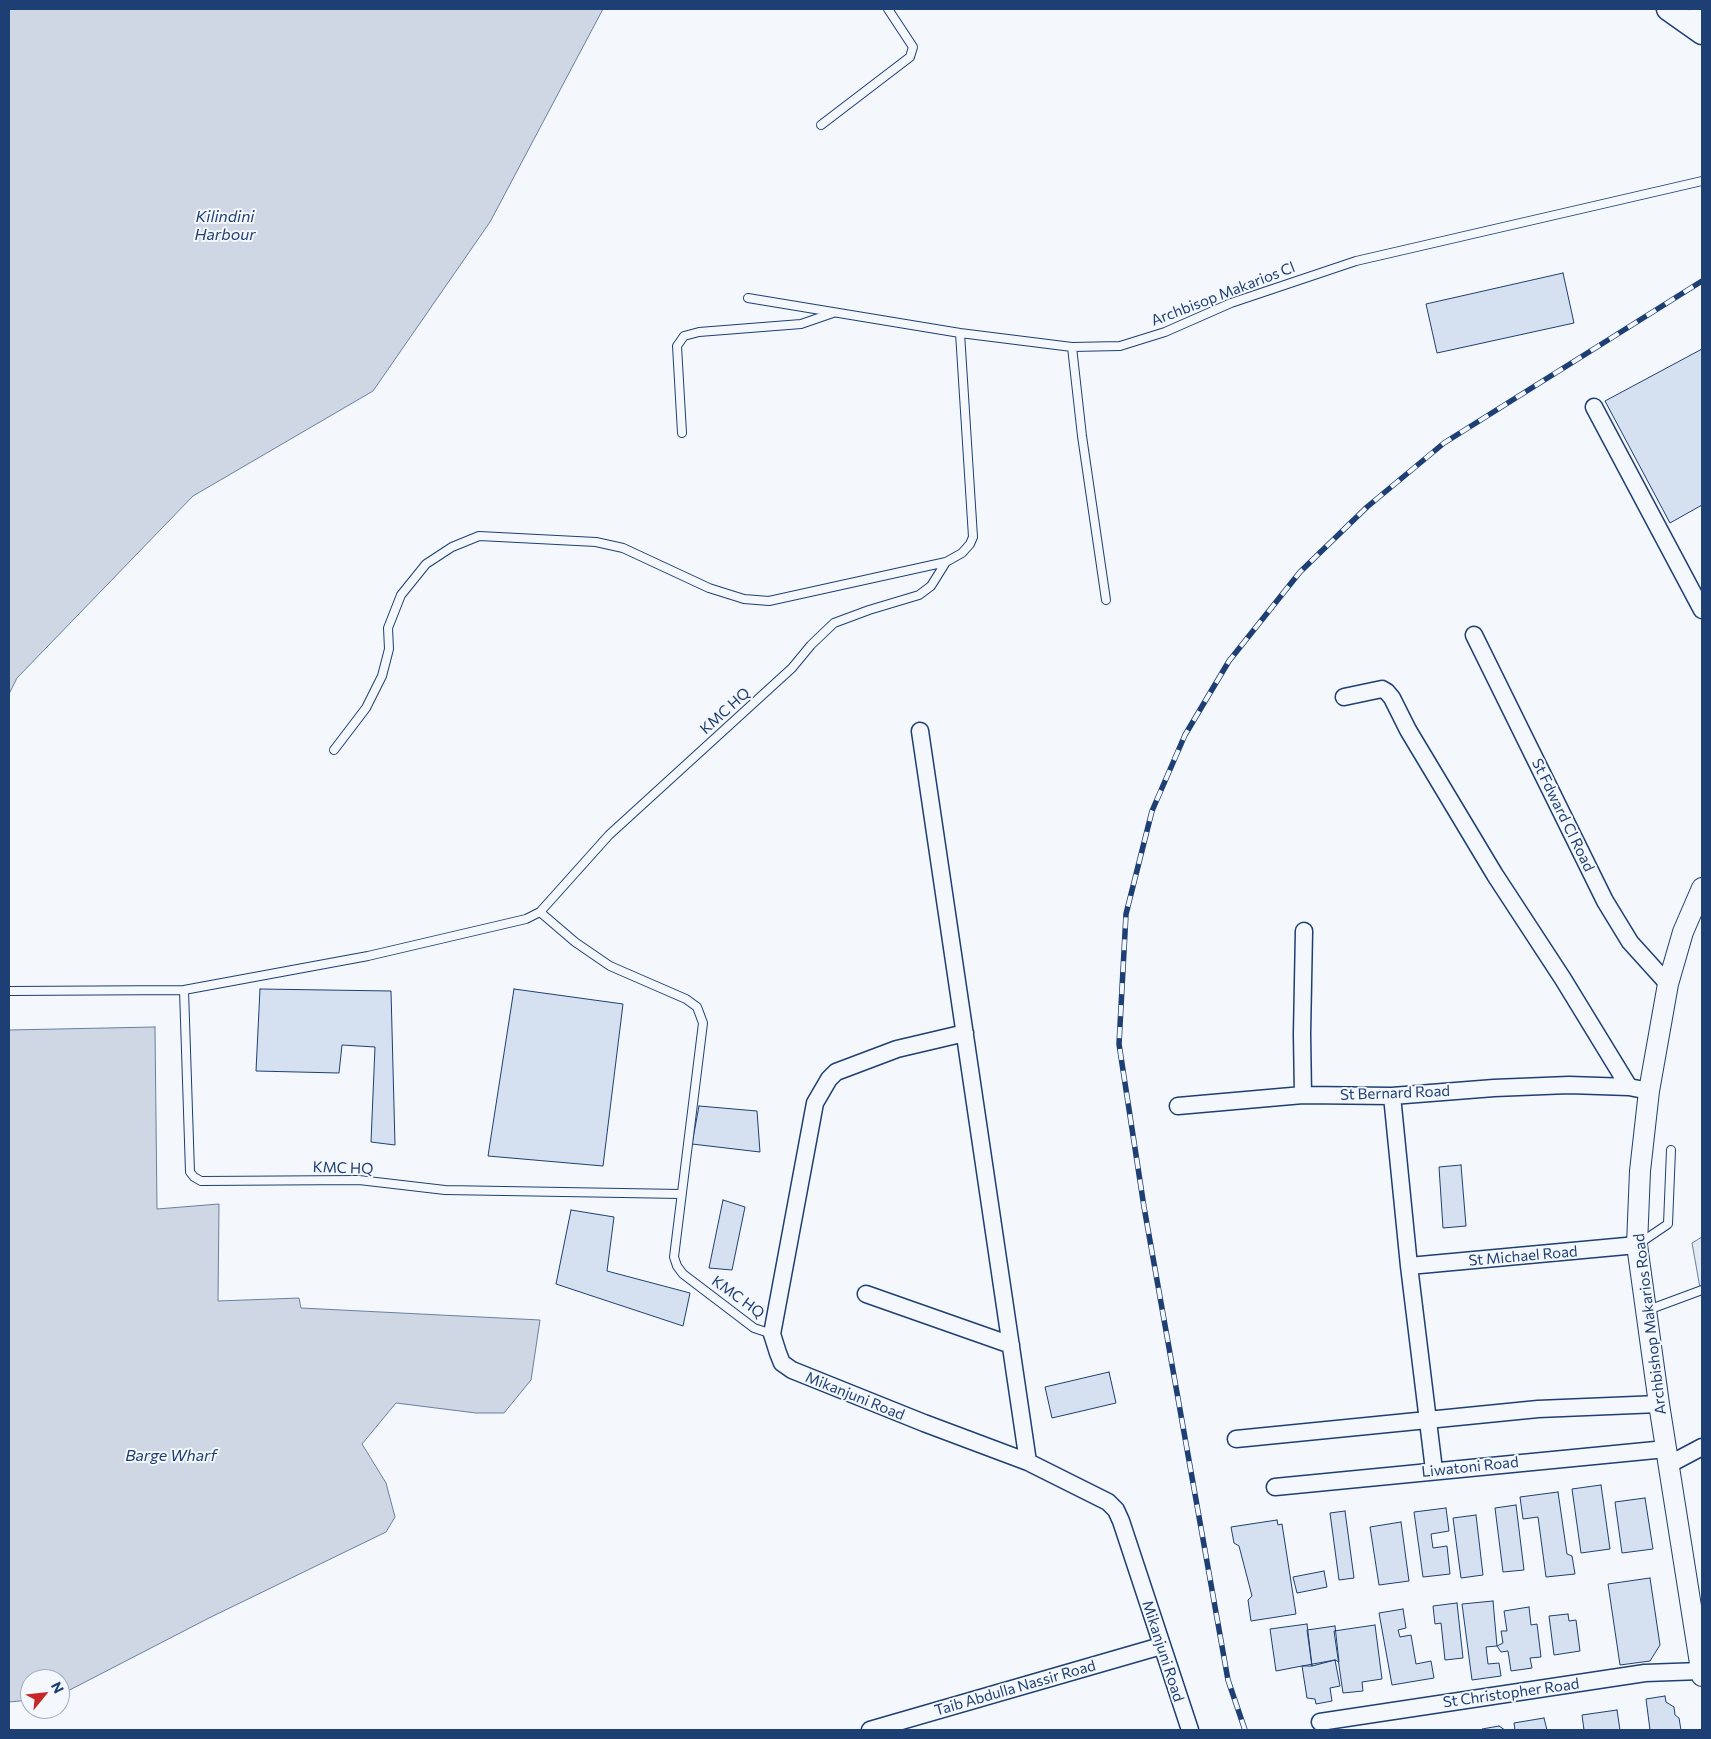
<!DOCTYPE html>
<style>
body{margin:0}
#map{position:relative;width:1711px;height:1739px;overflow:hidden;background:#f4f7fb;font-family:Commissioner,sans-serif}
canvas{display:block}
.frame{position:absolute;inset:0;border:10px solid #1d3f73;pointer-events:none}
.north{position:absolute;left:20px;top:1669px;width:50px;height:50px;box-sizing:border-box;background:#f4f7fb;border:1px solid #9eadc5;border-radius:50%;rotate:62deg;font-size:14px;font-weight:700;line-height:20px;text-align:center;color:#1d3f73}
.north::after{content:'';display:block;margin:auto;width:18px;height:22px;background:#c62828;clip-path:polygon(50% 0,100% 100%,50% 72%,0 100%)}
</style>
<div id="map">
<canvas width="1711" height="1739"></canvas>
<div class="frame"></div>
<div class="north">N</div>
</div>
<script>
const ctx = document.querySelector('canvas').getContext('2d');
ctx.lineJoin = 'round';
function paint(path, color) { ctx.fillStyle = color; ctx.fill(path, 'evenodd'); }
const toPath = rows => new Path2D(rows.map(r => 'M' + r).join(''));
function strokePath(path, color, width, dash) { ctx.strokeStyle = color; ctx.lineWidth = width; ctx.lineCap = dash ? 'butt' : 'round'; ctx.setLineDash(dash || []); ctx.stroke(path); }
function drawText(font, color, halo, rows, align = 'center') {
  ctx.font = font + ' Commissioner,sans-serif'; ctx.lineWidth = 4; ctx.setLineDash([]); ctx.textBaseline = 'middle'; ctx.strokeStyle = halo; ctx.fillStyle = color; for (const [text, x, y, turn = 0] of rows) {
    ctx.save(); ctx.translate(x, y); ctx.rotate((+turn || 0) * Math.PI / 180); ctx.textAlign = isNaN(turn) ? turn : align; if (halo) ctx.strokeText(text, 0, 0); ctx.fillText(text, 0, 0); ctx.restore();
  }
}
const green = toPath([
 [1702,1237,1702,1299,1692,1243,1702,1237]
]);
paint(green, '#e3e9f0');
strokePath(green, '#687fa3', 1);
const water = toPath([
 [9,9,603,9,490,222,373,391,193,496,17,678,9,694,9,9],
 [155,1027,157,1209,219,1204,218,1301,299,1298,301,1308,540,1320,531,1380,504,1413,476,1413,396,1403,362,1444,386,1483,395,1517,386,1532,209,1618,60,1695,60,1679,30,1679,30,1700,9,1702,9,1030,155,1027]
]);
paint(water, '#cfd7e4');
strokePath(water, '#687fa3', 1);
const building = toPath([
 [1563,273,1574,323,1437,353,1426,304,1563,273],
 [1702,349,1702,505,1670,523,1605,401,1702,349],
 [260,989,391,991,395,1145,371,1142,375,1047,342,1045,339,1073,256,1071,260,989],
 [514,989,623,1004,603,1166,488,1156,514,989],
 [699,1106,757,1111,760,1152,692,1144,699,1106],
 [1461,1165,1466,1226,1443,1228,1439,1167,1461,1165],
 [723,1200,745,1207,732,1270,709,1268,723,1200],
 [571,1210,614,1217,607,1271,690,1293,683,1326,556,1284,571,1210],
 [1109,1372,1116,1403,1052,1418,1045,1387,1109,1372],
 [1601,1485,1610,1549,1581,1553,1572,1489,1601,1485],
 [1558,1492,1567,1554,1572,1556,1575,1574,1546,1577,1538,1517,1523,1519,1520,1497,1558,1492],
 [1645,1498,1653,1549,1622,1553,1615,1502,1645,1498],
 [1516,1505,1524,1570,1503,1572,1495,1508,1516,1505],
 [1446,1508,1449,1531,1431,1534,1433,1548,1447,1546,1450,1574,1423,1577,1414,1512,1446,1508],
 [1345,1511,1354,1578,1339,1580,1330,1513,1345,1511],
 [1476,1515,1483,1575,1461,1578,1453,1518,1476,1515],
 [1277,1520,1278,1525,1282,1524,1296,1614,1251,1621,1248,1600,1252,1596,1239,1546,1234,1543,1231,1527,1277,1520],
 [1401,1522,1409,1581,1379,1585,1370,1527,1401,1522],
 [1324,1571,1327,1587,1297,1593,1293,1577,1324,1571],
 [1650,1578,1660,1645,1650,1661,1620,1665,1608,1584,1650,1578],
 [1493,1601,1497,1646,1486,1647,1488,1664,1499,1663,1501,1676,1472,1680,1462,1604,1493,1601],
 [1457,1603,1463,1658,1445,1660,1441,1623,1435,1624,1433,1606,1457,1603],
 [1529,1607,1531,1625,1537,1624,1541,1657,1530,1658,1532,1668,1511,1671,1508,1651,1501,1652,1497,1646,1503,1643,1501,1631,1507,1631,1504,1611,1529,1607],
 [1403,1609,1406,1628,1398,1630,1400,1637,1411,1635,1416,1664,1431,1661,1434,1678,1392,1685,1379,1613,1403,1609],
 [1568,1614,1569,1621,1576,1620,1580,1651,1554,1655,1549,1616,1568,1614],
 [1307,1624,1312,1666,1302,1666,1276,1671,1270,1629,1307,1624],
 [1375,1625,1382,1679,1362,1682,1363,1691,1343,1693,1334,1631,1375,1625],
 [1335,1626,1339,1662,1335,1660,1312,1666,1307,1630,1335,1626],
 [1335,1660,1340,1686,1330,1688,1332,1701,1316,1704,1315,1699,1307,1698,1302,1666,1335,1660],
 [1665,1696,1666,1702,1674,1707,1675,1715,1679,1718,1681,1730,1650,1730,1646,1699,1665,1696],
 [1617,1710,1620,1730,1584,1730,1582,1715,1617,1710],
 [1544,1718,1547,1730,1515,1730,1514,1723,1544,1718],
 [1499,1726,1505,1730,1482,1730,1482,1729,1499,1726]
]);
paint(building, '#d5e0f0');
strokePath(building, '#1d3f73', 1);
const service = toPath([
 [821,125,910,57,913,47,888,9],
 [748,298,960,333,1072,347,1120,346,1165,332,1231,303,1356,261,1702,181],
 [1072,347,1082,436,1106,600],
 [682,433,677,346,684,336,699,332,801,324,833,313],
 [334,750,366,708,382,676,389,649,388,628,401,595,426,564,452,547,479,536,596,542,623,548,709,588,744,599,769,601,946,562,962,553,970,544,973,537,960,333],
 [540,912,575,942,610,966,686,999,697,1007,703,1023,674,1257,677,1266,683,1274,754,1328,772,1334],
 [184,990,190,1172,194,1177,201,1181,359,1180,445,1190,681,1194],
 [9,991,184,990,368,956,526,919,540,912,609,835,792,668,811,645,834,623,869,610,919,595,931,586,946,562],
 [1640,1243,1668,1224,1671,1150],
 [1648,1310,1702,1290]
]);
const minor = toPath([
 [1594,407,1702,610],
 [1474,635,1605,901,1630,942,1668,984],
 [1344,697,1382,689,1387,692,1392,698,1408,730,1495,875,1563,979,1629,1087],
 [920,731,1028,1462],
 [1304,931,1302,1034,1303,1095,1392,1096,1494,1088,1569,1085,1629,1087,1649,1091],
 [965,1033,897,1049,836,1072,829,1079,815,1103,772,1334,778,1353,782,1363,792,1370,924,1423,1028,1462,1108,1502,1116,1510,1121,1521,1190,1730],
 [1392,1096,1409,1266,1434,1470],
 [1178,1106,1303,1095],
 [1409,1266,1637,1245],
 [866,1294,1011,1345],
 [1236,1439,1538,1409,1659,1404],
 [1668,1465,1702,1447],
 [1275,1487,1666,1449],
 [1320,1722,1645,1673,1701,1671],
 [870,1730,1161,1646]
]);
const tertiary = toPath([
 [1702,888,1683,932,1668,984,1649,1091,1640,1171,1637,1245,1659,1404,1702,1676]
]);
const secondary = toPath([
 [1668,9,1702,33],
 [1700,9,1702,11]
]);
strokePath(service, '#1d3f73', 10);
strokePath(minor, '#1d3f73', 19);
strokePath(tertiary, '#1d3f73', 22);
strokePath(secondary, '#1d3f73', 25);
strokePath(service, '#f4f7fb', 8);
strokePath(minor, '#f4f7fb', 16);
strokePath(tertiary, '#f4f7fb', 20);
strokePath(secondary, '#f4f7fb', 22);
const rail = toPath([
 [1245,1730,1228,1680,1144,1207,1119,1044,1126,914,1152,811,1185,735,1229,661,1300,572,1367,507,1444,443,1702,281]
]);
strokePath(rail, '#1d3f73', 5.5);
strokePath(rail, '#f4f7fb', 4, [11]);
drawText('15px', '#1d3f73', '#f4f7fb', [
 ["Archbisop Makarios Cl",1223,294,-21],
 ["KMC HQ",725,711,-42],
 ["St Fdward Cl Road",1563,815,64],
 ["St Bernard Road",1395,1093,-2],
 ["KMC HQ",343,1168,2],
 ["St Michael Road",1523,1256,-5],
 ["KMC HQ",738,1297,36],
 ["Archbishop Makarios Road",1650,1324,-97],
 ["Mikanjuni Road",855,1396,22],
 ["Liwatoni Road",1470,1467,-6],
 ["Mikanjuni Road",1163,1651,72],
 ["Taib Abdulla Nassir Road",1015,1688,-16],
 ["St Christopher Road",1511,1693,-8]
]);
drawText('italic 16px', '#1d3f73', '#f4f7fb', [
 ["Kilindini",225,217],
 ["Harbour",225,235],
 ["Barge Wharf",171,1456]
]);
</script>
